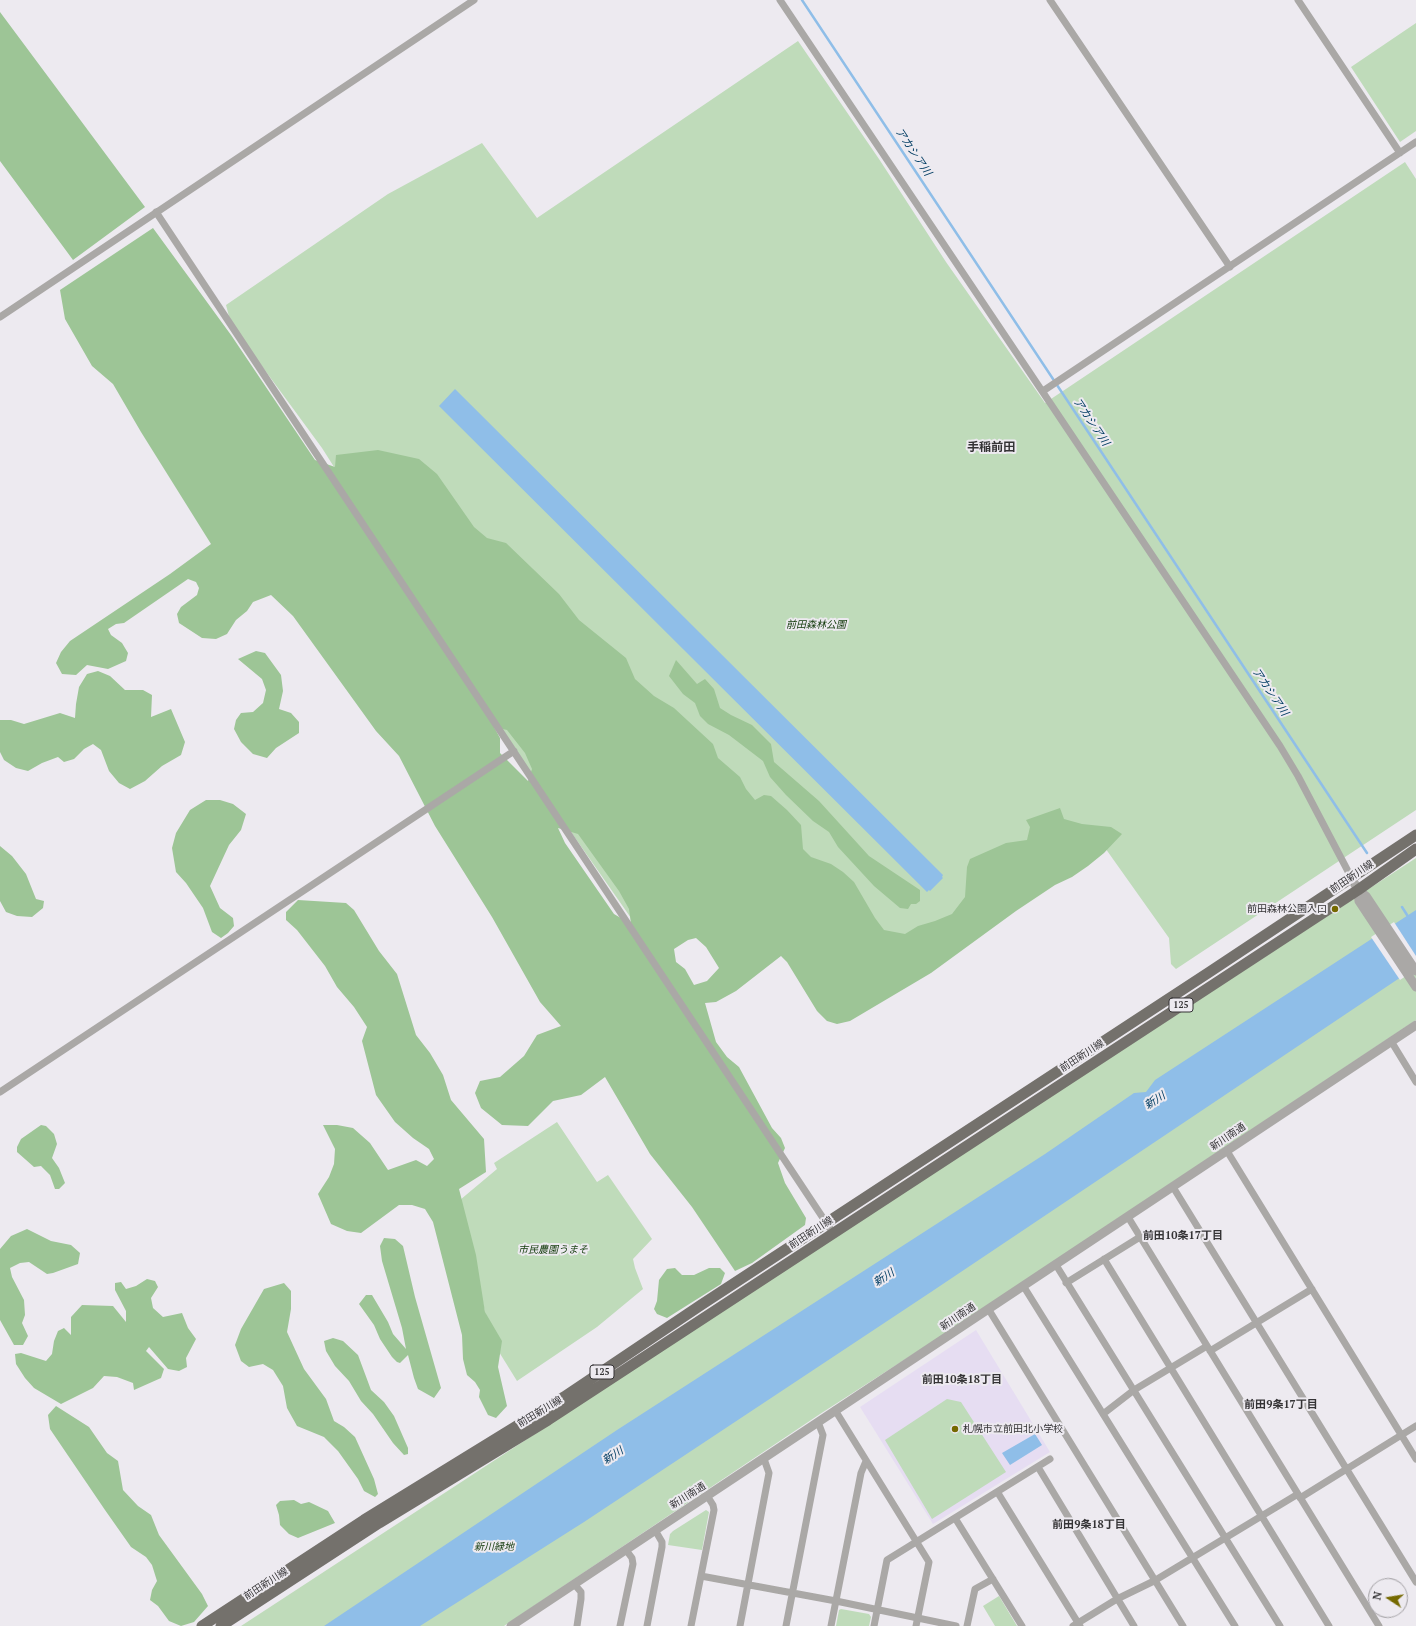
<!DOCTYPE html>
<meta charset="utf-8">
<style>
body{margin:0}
#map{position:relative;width:1416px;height:1626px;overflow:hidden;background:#edeaf0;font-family:"PT Serif",serif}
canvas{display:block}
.north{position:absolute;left:1368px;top:1578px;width:40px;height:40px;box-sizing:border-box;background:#edeaf0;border:1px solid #a3a1a5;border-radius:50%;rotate:282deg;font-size:11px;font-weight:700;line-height:16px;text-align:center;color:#343335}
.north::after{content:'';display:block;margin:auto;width:14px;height:18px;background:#756900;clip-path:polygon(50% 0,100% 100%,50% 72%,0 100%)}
</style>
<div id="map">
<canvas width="1416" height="1626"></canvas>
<div class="north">N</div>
</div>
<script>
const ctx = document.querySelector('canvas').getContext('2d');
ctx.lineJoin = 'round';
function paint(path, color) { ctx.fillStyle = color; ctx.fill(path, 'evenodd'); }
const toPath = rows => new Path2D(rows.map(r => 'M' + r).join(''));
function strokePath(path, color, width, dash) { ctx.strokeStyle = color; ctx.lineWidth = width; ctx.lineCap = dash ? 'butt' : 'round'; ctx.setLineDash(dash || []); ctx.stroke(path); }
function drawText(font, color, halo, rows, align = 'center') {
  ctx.font = font + ' "PT Serif","Noto Sans JP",serif'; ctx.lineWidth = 4; ctx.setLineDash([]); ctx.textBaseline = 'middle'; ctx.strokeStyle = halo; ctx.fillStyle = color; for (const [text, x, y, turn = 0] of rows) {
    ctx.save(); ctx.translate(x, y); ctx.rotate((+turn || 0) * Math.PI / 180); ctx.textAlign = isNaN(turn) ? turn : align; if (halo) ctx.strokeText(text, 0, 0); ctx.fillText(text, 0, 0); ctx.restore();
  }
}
paint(toPath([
 [976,1330,1050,1452,933,1524,860,1407]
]), '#e6ddf2');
paint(toPath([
 [1416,23,1416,131,1400,142,1351,67],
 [798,41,879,159,946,262,1045,403,1405,162,1416,179,1416,810,1176,969,1171,964,1169,938,1103,845,839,1017,786,950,695,923,654,951,511,746,322,448,231,324,226,305,388,194,482,143,537,218],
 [1416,858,1416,1020,935,1340,820,1414,504,1626,241,1626],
 [557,1122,597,1182,608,1175,652,1239,633,1259,635,1268,643,1289,597,1327,517,1381,491,1339,460,1200,497,1169,494,1163],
 [947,1399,961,1402,1006,1472,932,1519,885,1440],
 [706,1510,709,1512,702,1550,668,1545,670,1534,673,1531],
 [999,1596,1017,1626,995,1626,983,1606],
 [841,1609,869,1614,871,1617,869,1626,836,1626,839,1610]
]), '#bfdbba');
paint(toPath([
 [0,12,145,207,73,260,0,161],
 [153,228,231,335,315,460,335,467,336,455,378,450,419,459,437,474,474,527,487,538,506,543,559,594,579,620,626,658,635,679,654,696,674,708,713,744,718,758,740,777,746,789,755,800,764,795,771,796,787,810,801,825,803,849,811,857,831,864,843,872,854,882,875,918,884,930,905,934,918,926,935,921,952,914,965,897,967,867,970,859,1006,843,1027,840,1030,827,1026,820,1060,808,1064,819,1082,824,1111,827,1122,834,1104,853,1088,866,1072,877,1055,885,1016,911,931,973,850,1021,837,1024,827,1021,817,1011,787,962,781,956,736,991,716,1002,705,1003,716,1042,727,1057,739,1067,772,1128,781,1138,785,1148,778,1163,785,1183,806,1218,805,1225,752,1263,735,1271,692,1207,650,1154,605,1077,581,1095,553,1101,528,1126,502,1125,481,1108,475,1093,480,1081,500,1077,524,1056,537,1035,561,1026,540,1002,492,917,435,826,399,756,376,731,293,616,271,595,253,602,247,611,236,620,227,634,216,639,202,638,179,623,177,614,181,607,197,595,199,588,196,582,188,579,124,623,116,624,108,629,111,635,122,643,128,653,126,661,108,669,87,665,76,675,62,674,56,663,61,652,70,641,170,574,211,544,141,432,113,384,92,366,65,319,60,290],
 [494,727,507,730,525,753,532,769,528,781,500,753,500,738],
 [558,828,578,834,619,891,629,909,631,924,614,914,565,843],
 [696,938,706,947,719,968,707,981,694,985,685,969,676,962,674,949,688,940],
 [256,651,265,653,281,675,283,691,279,709,291,713,299,722,299,733,276,748,267,758,253,754,241,742,234,729,236,720,241,713,253,712,263,703,266,690,262,679,238,659],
 [676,660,697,684,705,679,714,689,720,708,731,715,752,725,771,744,774,762,819,801,869,856,920,890,920,901,916,904,911,904,908,909,900,908,874,886,838,847,829,832,813,821,786,795,770,777,763,761,729,735,708,724,700,716,695,703,683,694,669,676],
 [98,671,110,676,125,690,143,690,152,695,151,717,171,709,185,742,181,755,162,766,145,781,130,789,119,783,109,771,101,750,93,744,84,749,74,759,64,762,58,757,42,763,28,771,16,768,4,760,0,752,0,720,11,720,24,724,60,713,75,718,76,704,79,687,87,674],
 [206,800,220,800,233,804,246,814,241,830,229,845,210,886,220,908,233,918,234,926,228,933,221,938,212,932,203,908,186,883,176,872,172,848,176,833,190,810],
 [0,846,12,856,26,874,36,899,44,901,43,908,32,917,17,916,6,912,0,901],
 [298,900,346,903,354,910,379,951,397,974,416,1035,430,1053,443,1075,451,1100,484,1139,486,1172,459,1189,476,1255,485,1312,502,1341,498,1367,507,1406,496,1418,488,1415,479,1397,480,1390,475,1382,467,1375,463,1359,462,1335,433,1222,425,1209,412,1205,399,1205,361,1233,347,1231,331,1224,318,1194,329,1177,334,1164,335,1149,323,1125,337,1125,353,1128,370,1143,388,1170,416,1160,427,1166,434,1159,429,1149,413,1138,395,1122,376,1095,362,1041,367,1027,354,1007,337,987,325,966,297,930,286,920,286,912],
 [41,1125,46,1126,54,1134,57,1144,52,1158,59,1168,65,1183,59,1189,55,1189,50,1175,41,1166,34,1167,17,1152,17,1147,21,1139],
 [27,1229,51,1241,71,1245,80,1253,78,1264,53,1273,47,1274,29,1262,20,1263,10,1268,12,1277,24,1300,25,1315,22,1323,28,1336,23,1345,14,1345,0,1320,0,1249,11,1236],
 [384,1238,395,1239,403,1246,415,1297,441,1388,434,1398,418,1389,414,1378,408,1355,400,1363,397,1362,392,1357,380,1339,374,1325,359,1304,366,1295,372,1295,388,1322,393,1334,406,1349,402,1328,382,1261,380,1246],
 [675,1268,682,1275,694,1275,709,1268,720,1268,725,1273,721,1284,667,1318,657,1314,654,1309,657,1301,659,1280,667,1269],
 [147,1279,155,1281,158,1287,151,1298,153,1308,163,1317,182,1313,188,1328,196,1339,186,1358,187,1367,179,1371,168,1369,149,1347,146,1351,164,1369,161,1378,134,1390,133,1383,117,1377,104,1376,93,1388,61,1404,34,1388,25,1378,16,1364,15,1354,21,1353,46,1361,52,1354,54,1341,58,1331,64,1328,71,1335,71,1317,82,1305,113,1306,126,1322,126,1311,115,1290,115,1283,121,1282,126,1289,136,1286],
 [284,1283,291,1291,291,1309,287,1332,304,1369,326,1399,334,1421,344,1427,355,1437,374,1479,378,1494,375,1497,364,1491,358,1479,338,1451,324,1437,297,1426,287,1408,283,1386,273,1370,263,1364,249,1367,241,1361,235,1345,241,1329,264,1289],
 [333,1338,343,1341,358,1355,371,1390,384,1402,394,1416,408,1448,408,1454,404,1455,393,1443,373,1414,361,1401,349,1381,335,1366,326,1351,324,1341],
 [56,1406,89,1427,107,1453,118,1461,123,1490,138,1506,151,1515,159,1535,202,1594,208,1606,194,1622,181,1626,169,1621,158,1606,150,1600,152,1590,157,1581,152,1565,146,1557,131,1547,105,1510,50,1429,48,1415],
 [294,1500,301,1504,309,1502,328,1511,335,1523,298,1538,289,1534,280,1525,279,1515,276,1505,280,1501]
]), '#9dc596');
paint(toPath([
 [455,389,943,875,942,877,943,878,930,891,929,890,927,892,439,406],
 [1416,910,1416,967,931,1292,584,1522,420,1626,324,1626,617,1430,1045,1154,1134,1093,1146,1092,1155,1080],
 [1035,1434,1042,1445,1010,1465,1002,1453]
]), '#8fbee8');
paint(toPath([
 [1394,922,1416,956,1416,969,1400,980,1371,937]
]), '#edeaf0');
strokePath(toPath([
 [802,0,1367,853],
 [1402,907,1409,918]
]), '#8fbee8', 2.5);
strokePath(toPath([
 [780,0,1280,746,1298,776,1351,877],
 [1050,0,1230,267],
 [1298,0,1400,153],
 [156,212,833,1233],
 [0,317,474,0],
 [1043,391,1416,142],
 [1391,1041,1416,1082],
 [0,1092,514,751],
 [1227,1151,1416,1459],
 [1173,1187,1416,1582],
 [1128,1217,1379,1626],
 [1104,1259,1329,1626],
 [1056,1265,1280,1626],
 [1066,1283,1140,1237],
 [1024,1287,1235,1626],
 [989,1310,1183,1626],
 [1210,1351,1312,1289],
 [835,1410,929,1562,916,1626],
 [1103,1414,1134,1390,1207,1346],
 [1038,1467,1134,1626],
 [998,1493,1080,1626],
 [1300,1498,1416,1426],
 [955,1518,1022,1626],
 [701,1576,836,1601,956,1626],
 [575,1585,581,1592,581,1599,577,1626],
 [620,1626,633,1564,632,1558,626,1550],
 [647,1626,662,1547,662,1542,655,1530],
 [691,1626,714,1510,713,1505,708,1497],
 [740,1626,769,1473,764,1459],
 [786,1626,823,1435,818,1422],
 [831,1626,861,1473,866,1461],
 [874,1626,887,1560,1050,1459],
 [967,1626,975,1589,993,1579],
 [1073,1626,1117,1599,1154,1581,1298,1494]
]), '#aaa8a6', 7);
strokePath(toPath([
 [1351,877,1358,890,1359,901,1416,987],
 [1358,890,1366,896,1416,971],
 [511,1626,1416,1025]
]), '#aaa8a6', 9);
strokePath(toPath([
 [202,1626,364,1520,564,1397,701,1305,1211,971,1416,835],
 [221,1626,379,1523,548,1420,1358,890,1416,849]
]), '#74716c', 11);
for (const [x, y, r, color] of [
 [1335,909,4,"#756900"],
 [955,1429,4,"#756900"]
]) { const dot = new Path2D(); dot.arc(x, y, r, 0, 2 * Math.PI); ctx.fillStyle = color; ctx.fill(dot); strokePath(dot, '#edeaf0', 1.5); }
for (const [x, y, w] of [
 [1181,1005,24],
 [602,1372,24]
]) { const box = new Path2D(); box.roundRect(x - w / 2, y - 7, w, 14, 3); ctx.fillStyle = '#edeaf0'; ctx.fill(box); strokePath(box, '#343335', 1); }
drawText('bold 9px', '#343335', null, [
 ["125",1181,1005],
 ["125",602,1372]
]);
drawText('italic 10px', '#133b0c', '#edeaf0', [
 ["前田森林公園",816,625],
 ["市民農園うまそ",553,1250],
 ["新川緑地",494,1547]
]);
drawText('10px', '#343335', '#edeaf0', [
 ["前田新川線",1352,877,-34],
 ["前田新川線",1082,1056,-33],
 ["新川南通",1228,1137,-34],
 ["前田新川線",811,1233,-33],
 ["新川南通",958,1317,-34],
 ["前田新川線",540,1412,-31],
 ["新川南通",688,1496,-32],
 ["前田新川線",266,1584,-33]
]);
drawText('10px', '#343335', '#edeaf0', [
 ["前田森林公園入口",1327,909],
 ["札幌市立前田北小学校",963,1429,"left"]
], 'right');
drawText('italic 11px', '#033e64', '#edeaf0', [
 ["アカシア川",913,152,56],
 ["アカシア川",1091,422,56],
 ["アカシア川",1270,692,56],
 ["新川",1155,1101,-33],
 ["新川",884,1278,-33],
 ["新川",613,1456,-33]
]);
drawText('bold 11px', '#343335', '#edeaf0', [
 ["前田10条17丁目",1183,1236],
 ["前田10条18丁目",962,1380],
 ["前田9条17丁目",1281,1405],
 ["前田9条18丁目",1089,1525]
]);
drawText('bold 12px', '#343335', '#edeaf0', [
 ["手稲前田",991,448]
]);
</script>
